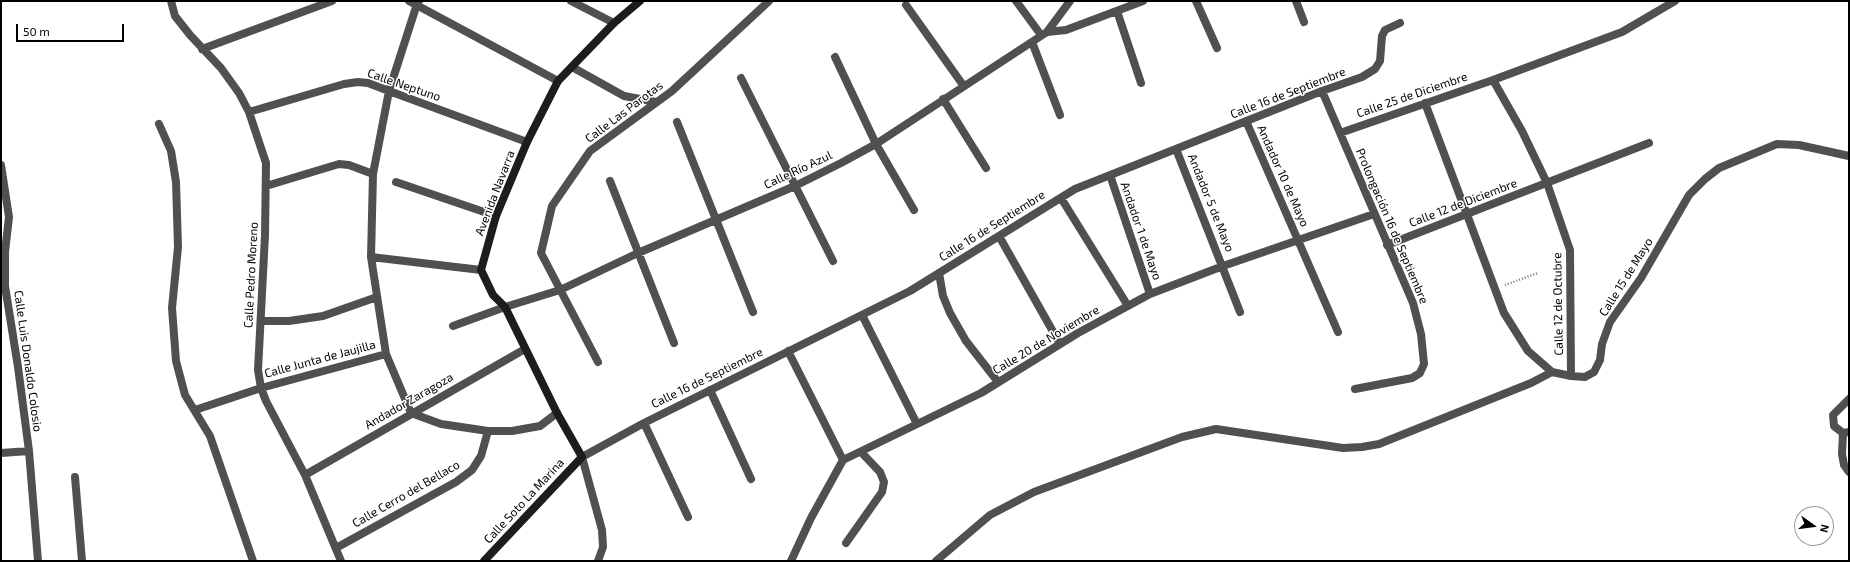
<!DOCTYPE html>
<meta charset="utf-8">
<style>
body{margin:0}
#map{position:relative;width:1850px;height:562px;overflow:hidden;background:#fff;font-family:"Exo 2",sans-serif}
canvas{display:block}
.frame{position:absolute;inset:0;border:2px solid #000;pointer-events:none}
.north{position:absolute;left:1794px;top:506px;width:40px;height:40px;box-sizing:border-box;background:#fff;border:1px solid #999;border-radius:50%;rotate:104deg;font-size:11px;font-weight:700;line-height:16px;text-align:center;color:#000}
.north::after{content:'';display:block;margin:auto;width:14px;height:18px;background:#000;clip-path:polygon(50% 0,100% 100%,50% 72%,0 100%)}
.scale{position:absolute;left:16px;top:24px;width:108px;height:18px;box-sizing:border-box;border:2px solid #000;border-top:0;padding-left:5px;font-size:12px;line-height:14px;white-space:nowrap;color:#000;-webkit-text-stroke:3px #fff;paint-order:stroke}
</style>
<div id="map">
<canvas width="1850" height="562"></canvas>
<div class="frame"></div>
<div class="north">N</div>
<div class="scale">50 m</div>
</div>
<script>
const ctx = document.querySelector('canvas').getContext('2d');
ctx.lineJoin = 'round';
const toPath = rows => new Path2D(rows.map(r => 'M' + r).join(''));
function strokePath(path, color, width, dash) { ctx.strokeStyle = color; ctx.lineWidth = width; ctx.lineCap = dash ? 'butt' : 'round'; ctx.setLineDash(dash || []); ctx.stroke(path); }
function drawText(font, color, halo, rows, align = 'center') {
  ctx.font = font + ' "Exo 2",sans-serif'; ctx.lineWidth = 3; ctx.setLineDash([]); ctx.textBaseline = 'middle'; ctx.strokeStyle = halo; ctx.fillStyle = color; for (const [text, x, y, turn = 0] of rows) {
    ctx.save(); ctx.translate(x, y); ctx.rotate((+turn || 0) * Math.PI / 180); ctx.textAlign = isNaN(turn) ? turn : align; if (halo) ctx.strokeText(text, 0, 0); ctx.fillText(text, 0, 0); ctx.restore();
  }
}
strokePath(toPath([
 [1505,285,1538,273]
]), '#727272', 2.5, [1, 2]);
strokePath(toPath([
 [171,1,175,16,190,35,221,68,239,93,249,112,266,163,265,235,258,370,261,388,266,401,305,475,341,561],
 [409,1,558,81],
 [419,1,417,4,389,91,373,174,371,257,386,354,411,413,441,424,488,431,512,431,540,426,557,413],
 [571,1,614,23],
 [1016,1,1041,35],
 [1196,1,1217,48],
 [1296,1,1304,22],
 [906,5,963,85],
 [1117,11,1141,83],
 [1047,32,1066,30,1143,1],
 [1032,42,1060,115],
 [202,49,332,1],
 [835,57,876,144,914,210],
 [572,67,624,96,656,102],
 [741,78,833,261],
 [1493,80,1522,131,1547,183,1570,250,1571,376],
 [1322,91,1413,303,1421,334,1424,364,1420,373,1412,378,1355,389],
 [943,99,986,168],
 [1425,103,1504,313,1528,351,1552,372,1571,376,1585,377,1594,372,1600,360,1602,344,1610,322,1641,278,1689,195,1705,179,1719,168,1777,144,1799,145,1849,156],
 [249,112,344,84,358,82,368,83,389,91,527,142],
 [1246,121,1338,332],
 [677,122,753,312],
 [159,124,171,151,176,182,178,247,172,308,176,361,185,395,210,436,253,561],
 [1340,133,1493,80,1622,32,1675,1],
 [1176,149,1240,312],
 [1,165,9,217,5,252,5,286,18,367,29,451,38,561],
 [1110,175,1150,294],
 [610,181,674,343],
 [396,182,496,216],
 [266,186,339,164,349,165,373,174],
 [1061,198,1128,306],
 [999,236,1060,344],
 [1387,245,1649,143],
 [371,257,481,270],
 [939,273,943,296,950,313,966,341,998,382],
 [862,315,917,424],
 [261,321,289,321,323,316,377,297],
 [453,326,505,307,560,290,638,253,795,186,841,163,876,144,1047,32,1070,1],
 [788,351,843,460],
 [598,362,541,253,552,206,590,151,672,91,769,1],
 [710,390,751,479],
 [1849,399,1833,415,1834,426,1843,433,1849,432],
 [195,410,261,388,386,354],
 [644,423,688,517],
 [1843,433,1842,454,1844,465,1849,472],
 [1,453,29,451],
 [305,475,525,349],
 [75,477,82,561],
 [846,543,882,492,884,482,880,472,861,452],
 [336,548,456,482,472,470,481,456,488,431],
 [598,561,603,547,602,530,582,457,644,423,910,291,1075,189,1322,91,1362,77,1375,69,1380,61,1382,36,1385,30,1400,23],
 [791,561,811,518,843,460,981,393,1078,333,1150,294,1223,266,1374,214],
 [936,561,990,515,1034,492,1182,437,1216,429,1343,448,1362,447,1379,444,1531,383,1552,372]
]), '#505050', 8);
strokePath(toPath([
 [484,561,582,457,557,413,505,307,493,295,481,270,496,216,527,142,558,81,614,23,640,1]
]), '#1d1d1d', 8);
drawText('12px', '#000', '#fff', [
 ["Calle Neptuno",404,85,19],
 ["Calle 16 de Septiembre",1288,93,-21],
 ["Calle 25 de Diciembre",1412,95,-19],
 ["Calle Las Parotas",624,112,-37],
 ["Calle Río Azul",798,170,-25],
 ["Andador 10 de Mayo",1283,176,66],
 ["Avenida Navarra",495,193,-69],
 ["Andador 5 de Mayo",1211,203,68],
 ["Calle 12 de Diciembre",1463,203,-21],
 ["Calle 16 de Septiembre",992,226,-32],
 ["Prolongación 16 de Septiembre",1392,226,67],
 ["Andador 1 de Mayo",1141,231,71],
 ["Calle Pedro Moreno",251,275,-87],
 ["Calle 15 de Mayo",1626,277,-58],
 ["Calle 12 de Octubre",1558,304,-91],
 ["Calle 20 de Noviembre",1046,340,-31],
 ["Calle Junta de Jaujilla",320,359,-15],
 ["Calle Luis Donaldo Colosio",28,361,82],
 ["Calle 16 de Septiembre",707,378,-26],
 ["Andador Zaragoza",409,401,-30],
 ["Calle Cerro del Bellaco",406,494,-30],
 ["Calle Soto La Marina",524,501,-47]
]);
</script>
